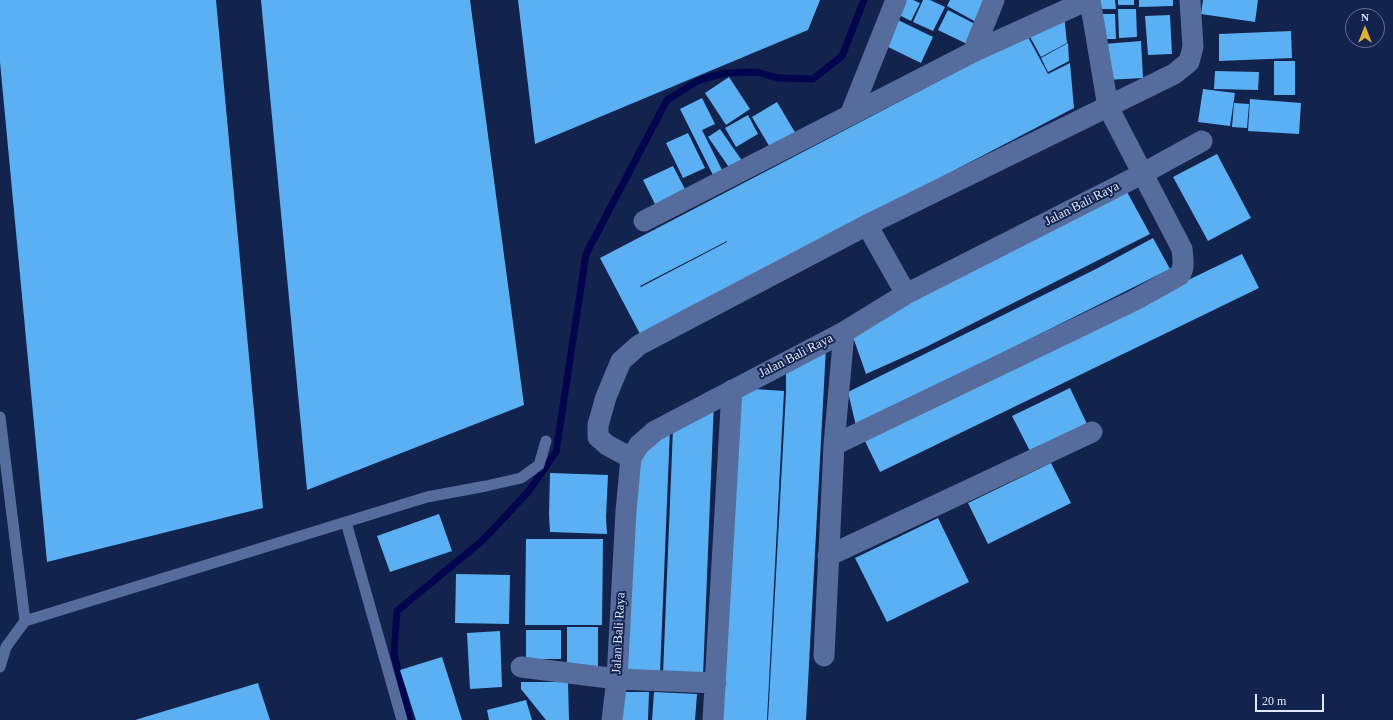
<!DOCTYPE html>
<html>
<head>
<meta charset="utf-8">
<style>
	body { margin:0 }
	#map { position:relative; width:1393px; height:720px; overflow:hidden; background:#12244d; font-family:Georgia,serif }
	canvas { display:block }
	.north { position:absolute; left:1345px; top:8px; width:40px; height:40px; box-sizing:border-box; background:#12244d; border:1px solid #637294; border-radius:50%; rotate:0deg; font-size:11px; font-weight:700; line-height:16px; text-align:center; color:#dde8fe }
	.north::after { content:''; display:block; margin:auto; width:14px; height:18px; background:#e2af34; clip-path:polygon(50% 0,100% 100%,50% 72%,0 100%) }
	.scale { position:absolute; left:1255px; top:694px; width:69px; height:18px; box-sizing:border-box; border:2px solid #dde8fe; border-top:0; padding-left:5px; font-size:12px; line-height:14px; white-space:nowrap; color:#dde8fe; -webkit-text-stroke:3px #12244d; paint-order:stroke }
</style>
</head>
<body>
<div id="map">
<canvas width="1393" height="720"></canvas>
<div class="north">N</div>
<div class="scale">20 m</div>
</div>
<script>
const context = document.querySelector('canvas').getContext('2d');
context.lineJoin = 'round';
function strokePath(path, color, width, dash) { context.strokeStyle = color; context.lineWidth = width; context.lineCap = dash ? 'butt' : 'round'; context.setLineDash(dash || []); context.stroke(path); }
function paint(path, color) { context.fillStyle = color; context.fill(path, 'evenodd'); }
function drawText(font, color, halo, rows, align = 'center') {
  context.font = font + ' Georgia,serif'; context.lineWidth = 4; context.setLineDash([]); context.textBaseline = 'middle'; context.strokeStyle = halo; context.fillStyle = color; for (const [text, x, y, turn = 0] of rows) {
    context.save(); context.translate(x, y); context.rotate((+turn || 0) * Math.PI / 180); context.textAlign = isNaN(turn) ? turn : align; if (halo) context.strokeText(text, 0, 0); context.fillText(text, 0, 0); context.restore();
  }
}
strokePath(new Path2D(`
	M410,720L394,654L397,611L483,540L528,492L556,452L586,254L667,100L699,80L725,73L757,72L778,78L813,79L842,56L864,0`), '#00054e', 7);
paint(new Path2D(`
	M0,0H216L263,508L47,562L0,62Z
	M261,0H470L524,405L307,490Z
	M518,0H820L808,30L535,144Z
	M898,0H913L920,3L911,21L893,12Z
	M923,0H930L945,7L933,31L913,22Z
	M950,0H988L976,22L947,6Z
	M1095,0H1115L1116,9H1095Z
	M1118,0H1134V5H1118Z
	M1139,0H1173V6L1139,7Z
	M1203,0H1258L1255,22L1201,14Z
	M1118,9H1136L1137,37L1119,38Z
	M948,10L977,25L967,44L938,30Z
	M1100,14H1115L1116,39H1101Z
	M1064,15L1067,43L1041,57L1029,35Z
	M1170,15L1172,54L1148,55L1145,16Z
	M896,19L933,37L921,63L884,45Z
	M1291,31L1292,58L1219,61V34Z
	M1027,35L1048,74L1070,63L1074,108L640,334L600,258ZM727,241V242L641,287L640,286Z
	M1141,41L1143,78L1106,80L1104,44Z
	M1068,43L1069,61L1048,72L1041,58Z
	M1274,61H1295V95H1274Z
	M1215,71L1259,72L1258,90L1214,89Z
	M729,77L750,109L726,125L705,93Z
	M1203,89L1235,93L1230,126L1198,122Z
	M702,98L715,124L702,130L722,170L713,175L680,109Z
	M1250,99L1301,103L1299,134L1248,131Z
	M777,102L796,134L771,149L752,117Z
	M1234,103L1249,104L1247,128L1232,127Z
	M748,115L758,134L736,147L725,128Z
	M720,129L745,165L733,173L708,137Z
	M688,133L705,168L683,178L666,143Z
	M1217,154L1251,218L1208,241L1173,177Z
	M673,166L687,193L657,208L643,180Z
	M1126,190L1150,234L926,347L866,374L853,337L903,302Z
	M1153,238L1170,269L856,426L848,392L1096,269Z
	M1242,254L1259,288L880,472L863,437Z
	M826,347L806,720H768L786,392V370Z
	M739,388L784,391L767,720H720Z
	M1070,388L1088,426L1031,453L1012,416Z
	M714,401L703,676L663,674L673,428Z
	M670,429L660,673L620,670L637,455Z
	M1051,463L1071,503L988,544L968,503Z
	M550,473L608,475L606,517L607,534L550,532L549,515Z
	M439,514L452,551L390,572L377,536Z
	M938,518L969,582L887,622L855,558Z
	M526,539H603L602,625H525Z
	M456,574L510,575L509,624L455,623Z
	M567,627H598V667L567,668Z
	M526,630H561V659H526Z
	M500,631L502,687L470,689L467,633Z
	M442,657L462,720H416L400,670Z
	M521,682H568L569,720H546L521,689Z
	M258,683L270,720H135Z
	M619,692H649L648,720H615Z
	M654,692L697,694L695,720H652Z
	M526,700L532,720H489L487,710Z`), '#5bb0f3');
strokePath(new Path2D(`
	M0,417L25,621L6,647L0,667
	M346,522L402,720
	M25,621L427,497L486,486L521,478L539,465L546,441`), '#566c9c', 11);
strokePath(new Path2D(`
	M973,52L1088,0
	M851,113L896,0
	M644,221L973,52L994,0
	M867,225L906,294
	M834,445L1135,300L1180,275C1185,267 1183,259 1182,249L1108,107L1090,0
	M631,458L607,445L598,437V425L606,397L621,361L639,345L867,225L1174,74L1189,62L1193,47L1190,0
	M828,556L1092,432
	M824,656L834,445L844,332
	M521,667L617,679L716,683
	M612,720L617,679L626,511L631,458L639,445L655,431L844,332L906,294L1142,174L1202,141
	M713,720L732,390`), '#566c9c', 21);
drawText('13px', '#dde8fe', '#12244d', [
	["Jalan Bali Raya",1082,204,-27],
	["Jalan Bali Raya",796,356,-27],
	["Jalan Bali Raya",619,633,-87]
]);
</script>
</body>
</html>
